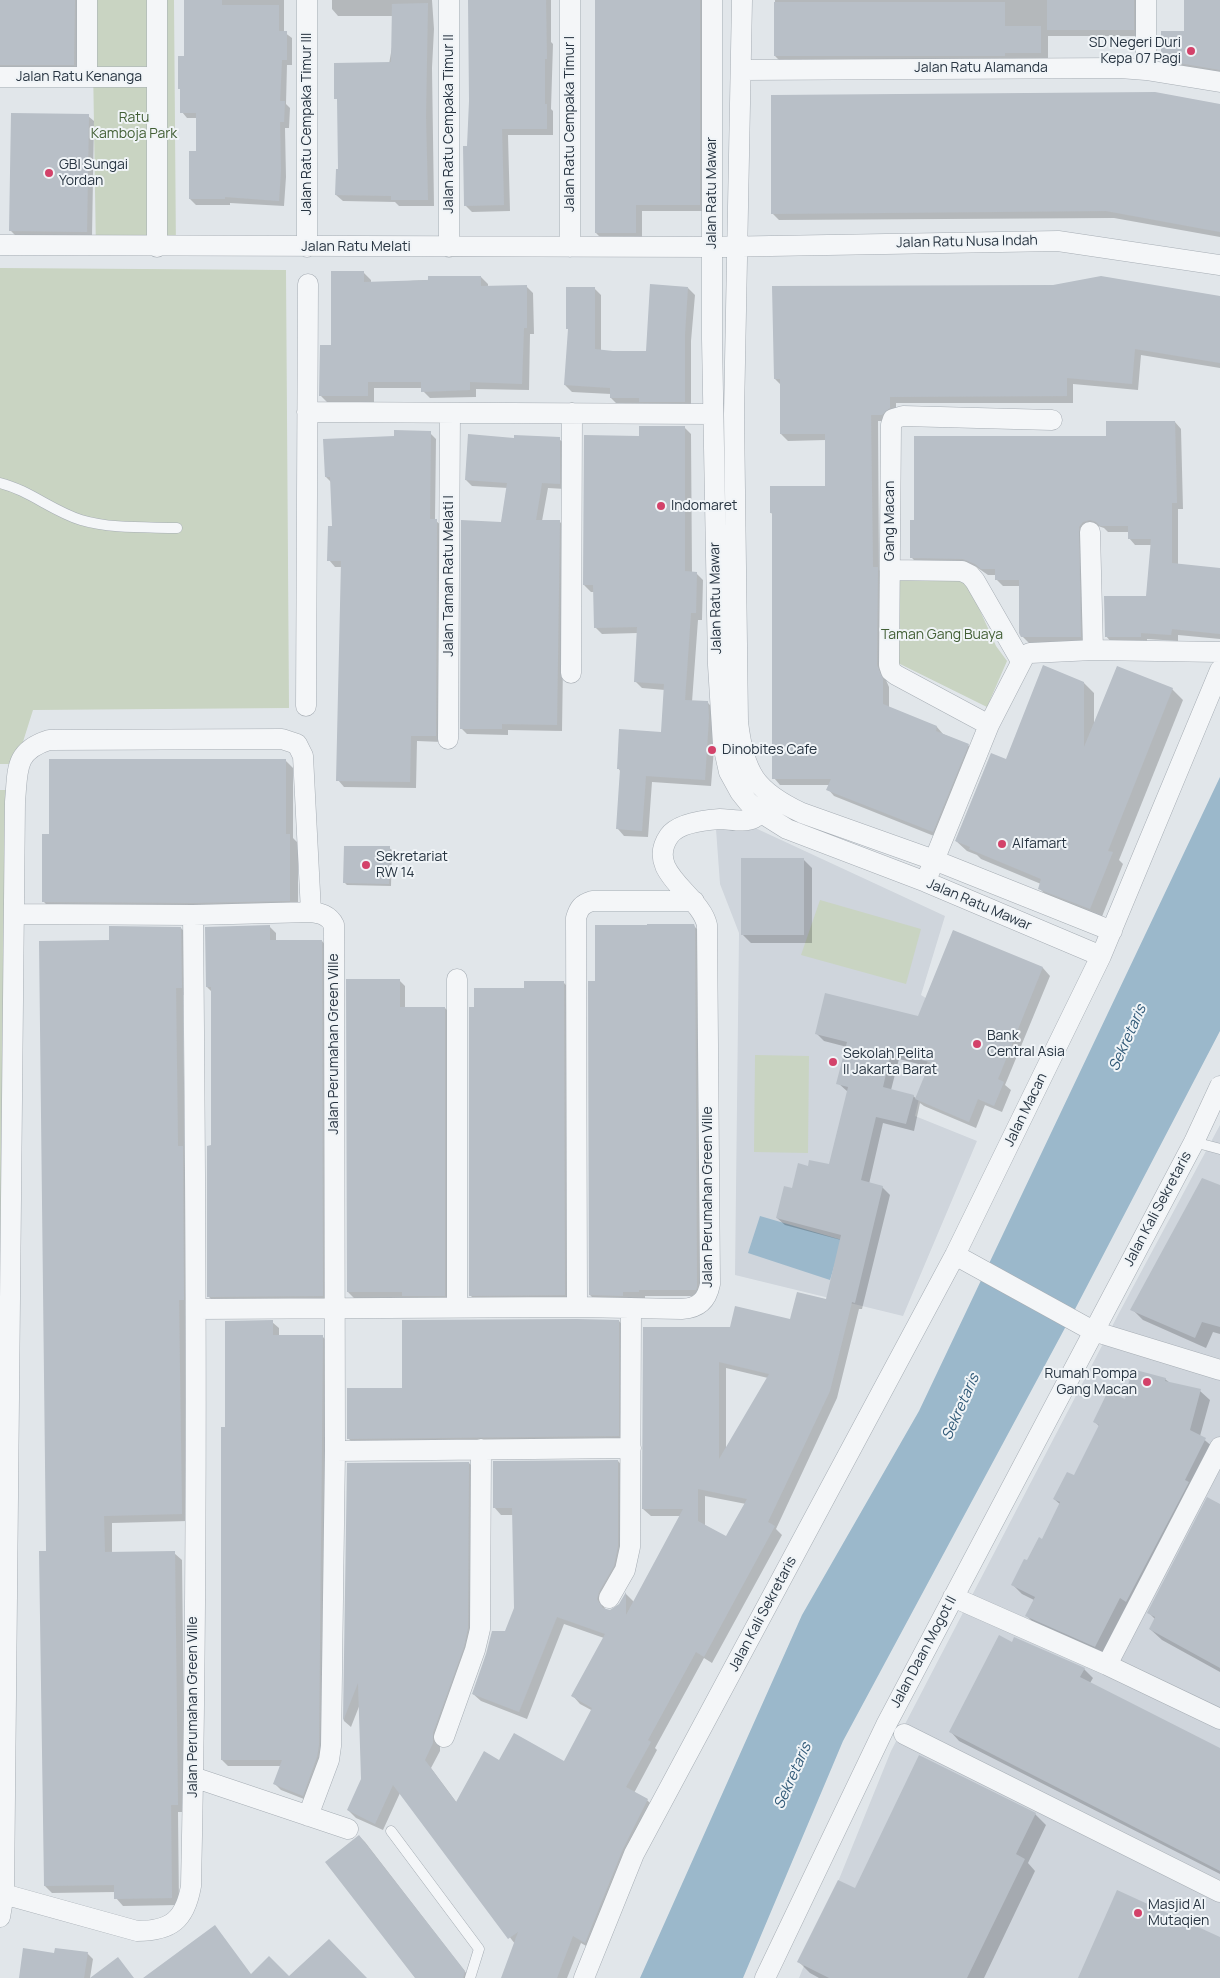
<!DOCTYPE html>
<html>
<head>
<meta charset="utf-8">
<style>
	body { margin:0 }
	canvas { display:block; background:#e1e6ea }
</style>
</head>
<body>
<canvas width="1220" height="1978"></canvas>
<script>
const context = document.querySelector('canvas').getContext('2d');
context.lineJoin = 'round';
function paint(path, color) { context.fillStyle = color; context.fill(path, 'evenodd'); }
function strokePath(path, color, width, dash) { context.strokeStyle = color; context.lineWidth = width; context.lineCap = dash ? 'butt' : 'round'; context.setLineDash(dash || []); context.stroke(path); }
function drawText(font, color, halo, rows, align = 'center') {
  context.font = font + ' Manrope,sans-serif'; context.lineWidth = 4; context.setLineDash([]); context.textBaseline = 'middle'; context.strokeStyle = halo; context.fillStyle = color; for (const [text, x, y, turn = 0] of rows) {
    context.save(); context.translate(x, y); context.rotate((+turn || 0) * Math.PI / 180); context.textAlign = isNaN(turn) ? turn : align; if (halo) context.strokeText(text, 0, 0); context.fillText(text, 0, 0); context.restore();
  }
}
paint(new Path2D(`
	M738,820L945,916L921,995L940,1007L915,1116L977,1141L903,1316L735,1275L739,933L720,884L716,829Z
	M1220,1125V1978H799L891,1751L1119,1313Z`), '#cfd5dc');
paint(new Path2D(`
	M92,0H174L176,255L96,253Z
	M0,268L286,270L289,708L33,710L16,764H0Z
	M896,577L962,578L968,584L996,646L1007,661L987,707L898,663Z
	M0,790H15L0,1821Z
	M820,900L921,929L906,984L801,955Z
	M755,1055L809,1056L808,1153L754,1152Z`), '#c9d4c2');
paint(new Path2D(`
	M1220,777V1031L1073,1313L843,1741L743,1978H640L802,1615L919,1411Z
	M760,1216L842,1240L830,1280L748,1253Z`), '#9bb8cb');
paint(new Path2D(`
	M0,0H82L81,72L0,75Z
	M184,0H284V32L292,38V65H287L286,104L290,108L289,128H285L286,177L284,206L230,203V205H196L190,199L197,153V118H187L182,112V91L179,88L186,57Z
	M332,0H432L434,29L432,68L434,206H399L395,202L343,201L336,195L339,170V101L336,98L389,64L392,47L393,16H338L332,9Z
	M469,0H551V42L553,44L551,109L553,111V135H508L510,211L472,212L466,206L471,58Z
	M596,0H708L706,211H642V239H602L596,233Z
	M775,0H1144L1141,36H1048V59L782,63L775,56Z
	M1185,0H1220V74L1168,66L1162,60L1185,32Z
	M1220,106V237L1114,218L779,220L772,213Z
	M88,116L94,121L92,237L16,236L11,231Z
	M364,273L371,280V283L481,277L488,284V287L526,286L533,293L534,334H530L529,390L476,389V397L430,398L423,391V388H374V403H328L321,396L332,346Z
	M594,288L601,295V351L647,352L688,288L695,295L691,341V408L618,405L611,398V394L572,392L565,385L569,330L567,328Z
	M1220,297V368L1141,355L1138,390L1073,384V403H896V414L889,421H878L879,570L884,575L883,673L889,687V708L937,727L943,734L968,745L974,752L939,838L834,796L828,789L829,785H780L774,778V515L771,513L826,487V440L788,441L781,434V385L775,379Z
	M1175,422L1181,429L1183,509H1178V565L1220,569V639L1178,635V641L1147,639V643H1112L1106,636L1148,598L1152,545H1135L1129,538V532H1108L1104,528L1098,526L1087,643H1029L1022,636L1020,586H1003L996,579V575H988L975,566L918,564L912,558L915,521L1107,437Z
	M684,427L691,434L692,573H696L703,580L702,620H698L692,702L708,703L715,710L716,724L711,786L652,782L648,837L624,836L618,829L621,772L618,768L662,734L665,690L642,688L635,681L638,633L602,634L595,627V592H591L584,585L640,437Z
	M430,433L436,439L435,520L443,527L442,742L417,741L416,788L344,787L338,780L342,567H335L329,560L333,527L331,482L326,477L395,437Z
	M515,439H559L566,445L565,489L548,488L542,521H559L565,527L562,731L508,730V735L467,734L461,728L508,488L472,486L466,480Z
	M1084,683L1094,693V725L1172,689L1183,700L1119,860L1123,864L1101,919L1050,899L1039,888L1041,884L981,859L977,855L967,851L956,841L1007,760Z
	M285,760L293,768V838L298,843V908L51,909L44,902L50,835Z
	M389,848L392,850L391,886L347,885L344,882Z
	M803,859L812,868V943H751L742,934Z
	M693,925L700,932L702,1296H645V1298H629V1302H597L590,1295L596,983Z
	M269,926L276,933V941H322L328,948L329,1303H215L209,1297L212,1147V992L207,987Z
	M181,928L188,936L189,995H183L189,1521L112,1523V1553H174L182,1560L185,1812H178L179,1905L123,1906L116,1898L115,1892L52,1893L45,1886L47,1552L111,941Z
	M954,931L1043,968L1050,976L1005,1085L1011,1090L1002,1112L985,1105L976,1128L924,1106L920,1103L914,1131L883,1123L869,1184L882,1187L890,1195L862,1309H859L837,1398L776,1529L782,1535L712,1663L704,1658L655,1748L657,1750L634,1793L647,1800L654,1807L593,1950L581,1943L567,1978H502L515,1944L400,1793L383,1830L356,1818L348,1810L362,1779L360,1704L351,1727L344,1721L348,1464L469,1463L476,1470L475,1636L440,1741V1751L431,1768L457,1803L499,1761L564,1762L593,1711L580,1704L573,1696L604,1638L564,1624L527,1719L481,1701L473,1694L506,1632L515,1608L513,1515H501L494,1507L618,1461L625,1469V1554L604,1607L606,1610L610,1611L620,1605L626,1594L634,1602L681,1516H651L643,1509L731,1328L791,1320L827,1300L841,1240L785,1225L777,1218L793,1189L808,1167L830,1166L848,1092L838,1083L847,1047L824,1041L816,1033L919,1018ZM899,1059L930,1067L917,1099L913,1096L891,1090ZM726,1368L768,1378L726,1450ZM705,1496L746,1504L727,1538L705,1526Z
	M399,980L405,986V1008H445L451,1014V1302H410L406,1298H354L348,1292Z
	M564,983L569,988L570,1300L476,1301L470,1295L475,1008L525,990Z
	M1220,1186V1334L1213,1332L1206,1348L1143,1320L1132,1309Z
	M619,1321L625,1328V1443L355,1445L348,1438L403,1390Z
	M272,1322L279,1328V1336H322L329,1343L325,1752L309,1801L281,1790L275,1784L282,1766H228L222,1760L226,1428Z
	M1165,1379L1170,1383L1200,1391L1210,1400L1200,1436L1214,1448L1105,1655L1036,1625L1027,1616L1034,1600L1022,1594L1013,1585L1043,1541L1061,1505L1054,1499L1074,1477L1100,1427L1094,1421L1126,1401Z
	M1220,1505V1672L1162,1640L1150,1629L1155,1619L1149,1613Z
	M1013,1643L1084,1669L1093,1678L1090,1683L1220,1750V1874L959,1741L951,1732Z
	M1035,1814L1046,1825L1028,1863L1035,1871L984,1978H819L810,1973L799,1962L855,1890Z
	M359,1836L365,1842L470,1978H416Z
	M87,1953L93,1959L90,1978H20L55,1954Z`), '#0003');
paint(new Path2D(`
	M0,0H75L74,65H0Z
	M184,0H222V5H279V31H287V60H282L280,101H285L284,122H280L281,171L279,201L225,197V199H189V151H196V113H180V89H178V56H184Z
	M468,0H546L547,59H545V104H547V129H502L504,205L464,206L463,146H467L469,101Z
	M595,0H700V205H636V233H595Z
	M1047,0H1134V30H1047Z
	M1184,0H1220V70L1161,60V31H1184Z
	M774,2H1005V26H1041V53H1005V56H774Z
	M428,3L426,116L428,200H391V196L335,195L336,169H338L337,99H334V63L391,62L392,4Z
	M1155,92L1220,104V232L1106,211L771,214V95Z
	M11,113L89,114L87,232L9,231Z
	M331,271H364V282L428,280V276H481V286L527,285V328H524L522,384L470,382V390L421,392V382H368V396H319L320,345H331Z
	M1101,276L1220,296V363L1135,349L1132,384L1067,378V396L890,397V408L882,415H871L873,567H878L877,665L883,679V704L937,726L936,731L969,744L933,832L826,790L831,779H772V513H770V486H825V434H780V379H774L772,286L1053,285Z
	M650,284L688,287L685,334V402H639V398H610V388L564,385L568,329H566V287H595V349L613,351H646Z
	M1106,421H1175L1177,503H1172V563L1220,568V634L1172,629L1171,635L1141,633V637H1105L1104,596H1146L1151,539H1128V526H1100L1096,522L1090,520L1083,522L1079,527L1081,637H1021L1019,633V580H995V569H981L975,564L963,559L910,558V520H914V436H1106Z
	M639,426H685V571L697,572L696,613H691L685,700L708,701L709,717L705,780L646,776L642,831L616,829L620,769H617L619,729L661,732L664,684L634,682L637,627L594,628L593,585H583L584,435L639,436Z
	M394,430L431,431L430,519H437L436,736H411L410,782L336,781L341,561H327L328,526H332L330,477H325L323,439L394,436Z
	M468,434L514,438V435L560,437V484L542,483L536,520H560L557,725L502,724V729H460L461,520L501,522L507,483L465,480Z
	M1043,665L1084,682V747L1117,666L1173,688L1108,851L1113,852L1090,909L1038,889L1041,879L969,849L970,847L955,841L991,753L1006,759Z
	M49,759H286V834H290V901L193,903L42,902V834H49Z
	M344,846H390L389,884L343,883Z
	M741,858H804V935H741Z
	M647,924H694L695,927L697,1287L696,1290H639V1292H623V1296L589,1295L588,981H595V925H647Z
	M270,925V940H322L323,1296L207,1297V1146L211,1145V987H206L205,927Z
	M109,926L181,927L182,988H176L178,1146H183L184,1300H179L182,1514L104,1516L105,1552L175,1551L178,1805H171L172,1898L114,1899V1885L44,1886L39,1551H46L39,941L109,940Z
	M953,930L1043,967L998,1079L1004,1082L994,1106L978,1099L969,1122L915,1099L930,1062L891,1053L883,1087L914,1095L906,1124L876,1117L861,1180L883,1186L855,1303L852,1302L830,1391L768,1522L775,1526L704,1657L696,1652L648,1740L651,1742L626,1787L648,1799L623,1849L585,1943L573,1936L557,1978H501L518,1932L508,1939L393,1785L375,1824L347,1810L361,1779L358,1683L343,1721L347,1463L469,1462L468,1628L464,1647L433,1733V1743L425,1760L456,1802L484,1751L499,1760L514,1733L564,1761L592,1708L571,1696L605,1634L557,1617L519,1712L472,1694L486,1654L492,1631H505L514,1608L512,1508H493V1461L618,1460V1546L614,1566L599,1592L597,1599L603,1608L610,1610L619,1604L626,1592V1615L683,1509H642L643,1327H730L735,1306L790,1319L797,1292L826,1299L841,1235L776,1218L784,1186L792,1188L798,1163L808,1166L809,1160L829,1164L848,1087L836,1084L847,1042L815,1034L825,993L918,1016ZM719,1362L769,1374L719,1459ZM698,1489L747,1499L726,1536L698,1521Z
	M346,979H400V1007H445V1296H402V1292H347Z
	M524,981H564L565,1295L469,1296V1007H474V988H524Z
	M1202,1178L1220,1185V1327L1202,1322L1195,1338L1130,1310Z
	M577,1319L619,1320V1436L347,1439V1388H402V1320Z
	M273,1320V1335H323L319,1745L317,1757L303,1796L273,1784L282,1760H221V1427H225V1321Z
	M1132,1369L1166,1378L1165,1381L1201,1389L1190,1430L1206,1438L1185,1480L1189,1482L1126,1602L1120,1598L1095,1647L1025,1616L1035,1597L1011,1585L1024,1559L1027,1560L1039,1537L1042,1539L1060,1502L1053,1499L1067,1472L1074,1475L1099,1425L1093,1422L1108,1391L1125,1399Z
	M1207,1497L1220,1504V1668L1149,1629L1155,1617L1147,1613Z
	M999,1635L1012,1642L1014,1637L1085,1668L1080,1677L1220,1748V1871L949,1732Z
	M919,1755L1036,1813L1016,1854L1025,1859L967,1978H829L797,1962L838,1880L855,1888Z
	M359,1835L465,1971L463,1978H415L325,1862Z
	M1117,1890L1220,1937V1978H1078Z
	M215,1925L251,1974L269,1956L289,1976L329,1939L367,1978H143Z
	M23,1948L54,1953L55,1948L88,1952L84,1978H19Z
	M118,1957L134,1978H90Z`), '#b8bfc7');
const lane = new Path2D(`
	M0,483C29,490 52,511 81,520C111,529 146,527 177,528
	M1194,1142L1220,1149
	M391,1831L479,1949L470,1978`);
const street = new Path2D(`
	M449,0V247
	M712,0V339L718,665L723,745L729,772L740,792L748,802L760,812L787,829L926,882L1101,956
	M742,0L734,414L738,722C744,773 755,791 802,813L934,860L1112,931
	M742,70L1120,68L1146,70L1220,82
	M1146,70V0
	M0,77H157
	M87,77V0
	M0,245L713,247L1058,241L1220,265
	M157,247V0
	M307,247V0
	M570,247V0
	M307,412L713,414
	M1090,532L1093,650
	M890,570L962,571L970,575L975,581L1021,661
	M571,673L572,413
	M306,706L308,284
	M989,725L896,675L891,671L889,665L891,425L893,419L903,416L1052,420
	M448,739L450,413
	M929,873L989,725L1025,655L1030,653L1093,650L1220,652
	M14,914L193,915L311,912C320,913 329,915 334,925L335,1451L331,1746L329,1760L308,1816
	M457,979V1307
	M955,1255L1093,1331L1220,1370
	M577,1307L576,918C579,908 582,904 592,901H694
	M196,1309L577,1307L682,1309C699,1308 707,1300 710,1284L707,925C700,894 644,872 669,836C678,823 705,820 720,819C730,819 744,823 754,818C759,815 763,807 766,803
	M335,1451L631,1448
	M953,1597L1107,1665L1220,1719
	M609,1598L625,1570L630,1547L631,1308
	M1107,1665L1220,1447
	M904,1734L1220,1892
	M444,1737L475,1650L480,1629L481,1449
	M193,1777L348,1829
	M0,1893L137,1931C171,1931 185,1920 191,1886C198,1563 196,1239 193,915
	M0,1917L4,1894L15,802C18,770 14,751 49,740L282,739L297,744L303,756L311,912
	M584,1978L634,1854L955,1255L1101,956L1220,670
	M765,1978L886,1725L1194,1142L1220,1086`);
strokePath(lane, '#a6adb4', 11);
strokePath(street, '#a6adb4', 21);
strokePath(lane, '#f4f6f8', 10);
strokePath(street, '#f4f6f8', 20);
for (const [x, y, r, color] of [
	[1191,51,5,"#d3426a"],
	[49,173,5,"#d3426a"],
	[661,506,5,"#d3426a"],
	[712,750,5,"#d3426a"],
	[1002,844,5,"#d3426a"],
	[366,865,5,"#d3426a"],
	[977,1044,5,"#d3426a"],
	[833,1062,5,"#d3426a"],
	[1147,1382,5,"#d3426a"],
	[1138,1913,5,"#d3426a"]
]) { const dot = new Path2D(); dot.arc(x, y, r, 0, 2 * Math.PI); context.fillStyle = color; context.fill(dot); strokePath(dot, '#f0f4f7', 2); }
drawText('14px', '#283542', '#f0f4f7', [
	["SD Negeri Duri",1181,43,"right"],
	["Kepa 07 Pagi",1181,59,"right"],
	["GBI Sungai",59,165],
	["Yordan",59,181],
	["Indomaret",671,506],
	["Dinobites Cafe",722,750],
	["Alfamart",1012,844],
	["Sekretariat",376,857],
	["RW 14",376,873],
	["Bank",987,1036],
	["Central Asia",987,1052],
	["Sekolah Pelita",843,1054],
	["II Jakarta Barat",843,1070],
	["Rumah Pompa",1137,1374,"right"],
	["Gang Macan",1137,1390,"right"],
	["Masjid Al",1148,1905],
	["Mutaqien",1148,1921]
], 'left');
drawText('14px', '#283542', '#f0f4f7', [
	["Jalan Ratu Alamanda",981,68],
	["Jalan Ratu Kenanga",79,77],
	["Jalan Ratu Cempaka Timur III",307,124,-90],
	["Jalan Ratu Cempaka Timur II",449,124,-90],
	["Jalan Ratu Cempaka Timur I",570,124,-90],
	["Jalan Ratu Mawar",712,193,-90],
	["Jalan Ratu Nusa Indah",967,242,-1],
	["Jalan Ratu Melati",356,247],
	["Gang Macan",890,521,-90],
	["Jalan Taman Ratu Melati I",449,576,-90],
	["Jalan Ratu Mawar",716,598,-91],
	["Jalan Ratu Mawar",979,905,23],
	["Jalan Perumahan Green Ville",334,1044,-90],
	["Jalan Macan",1026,1110,-64],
	["Jalan Perumahan Green Ville",708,1197,-90],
	["Jalan Kali Sekretaris",1158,1209,-62],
	["Jalan Kali Sekretaris",763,1614,-62],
	["Jalan Daan Mogot II",924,1652,-62],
	["Jalan Perumahan Green Ville",193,1707,-90]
]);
drawText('14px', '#425f35', '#f0f4f7', [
	["Ratu",134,118],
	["Kamboja Park",134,134],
	["Taman Gang Buaya",942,635]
]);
drawText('italic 15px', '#315a78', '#f0f4f7', [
	["Sekretaris",1128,1038,-66],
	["Sekretaris",961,1407,-66],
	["Sekretaris",793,1776,-66]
]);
</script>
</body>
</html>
